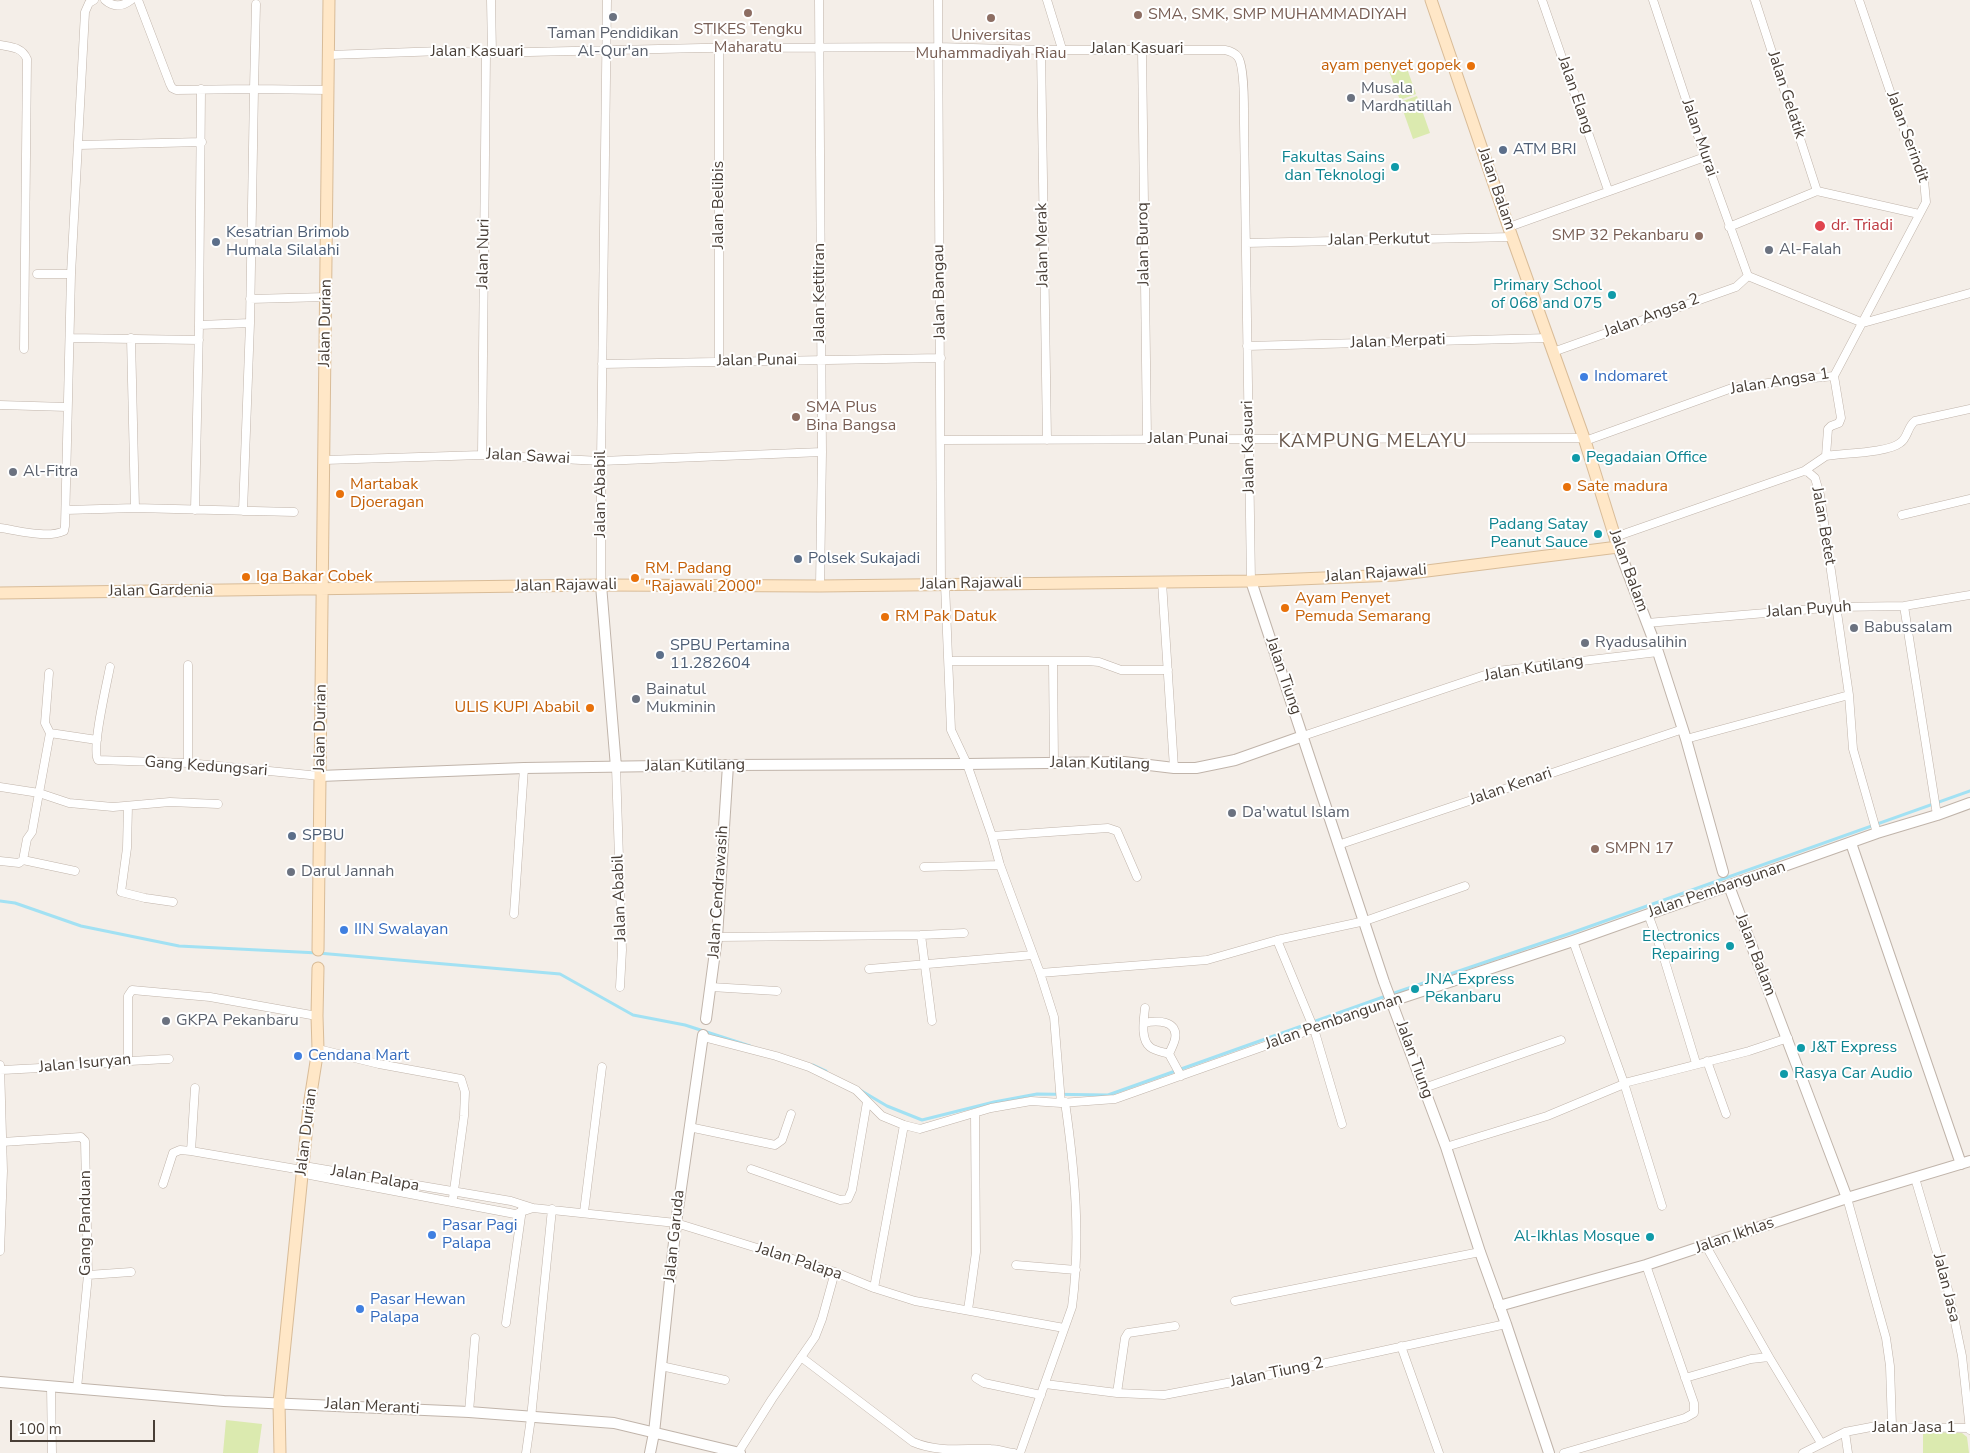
<!DOCTYPE html>
<html>
<head>
<meta charset="utf-8">
<style>
	body { margin:0 }
	#map { position:relative; width:1970px; height:1453px; overflow:hidden; background:#f4eee8; font-family:"Nunito Sans",sans-serif }
	canvas { display:block }
	.scale { position:absolute; left:10px; top:1420px; width:145px; height:22px; box-sizing:border-box; border:2px solid #483e36; border-top:0; padding-left:6px; font-size:15px; line-height:18px; white-space:nowrap; color:#483e36; -webkit-text-stroke:4px #fff; paint-order:stroke }
</style>
</head>
<body>
<div id="map">
<canvas width="1970" height="1453"></canvas>
<div class="scale">100 m</div>
</div>
<script>
const context = document.querySelector('canvas').getContext('2d');
context.lineJoin = 'round';
function paint(path, color) { context.fillStyle = color; context.fill(path, 'evenodd'); }
function strokePath(path, color, width, dash) { context.strokeStyle = color; context.lineWidth = width; context.lineCap = dash ? 'butt' : 'round'; context.setLineDash(dash || []); context.stroke(path); }
function drawText(font, color, halo, rows, align = 'center') {
  context.font = font + ' "Nunito Sans",sans-serif'; context.lineWidth = 4; context.setLineDash([]); context.textBaseline = 'middle'; context.strokeStyle = halo; context.fillStyle = color; for (const [text, x, y, turn = 0] of rows) {
    context.save(); context.translate(x, y); context.rotate((+turn || 0) * Math.PI / 180); context.textAlign = isNaN(turn) ? turn : align; if (halo) context.strokeText(text, 0, 0); context.fillText(text, 0, 0); context.restore();
  }
}
paint(new Path2D(`
	M1404,60L1416,94L1400,100L1387,66Z
	M1417,96L1430,133L1413,139L1400,102Z
	M226,1420L262,1424L258,1453H223Z
	M1923,1432L1962,1433L1967,1437L1969,1453H1923Z`), '#dbeaaf');
strokePath(new Path2D(`
	M0,901L15,903L81,926L179,946L318,953L560,974L633,1015L685,1025L750,1046
	M813,1065L826,1071
	M860,1090L887,1106L922,1120L994,1102L1037,1094L1108,1095L1400,991L1574,932L1970,791`), '#a2e1f3', 3);
const minor = new Path2D(`
	M105,0C113,7 122,7 131,0
	M138,0L170,84L172,88L176,90L254,89L256,4
	M491,0L492,53
	M819,0L822,452L820,586
	M938,0L941,584
	M1047,0L1062,49
	M1542,0L1608,190
	M1653,0L1705,157L1748,276
	M1755,0L1817,191
	M0,45C11,47 22,47 27,59L24,349
	M1142,49L1147,439
	M1041,50L1047,440
	M329,55L442,51L486,53L702,48L938,47L1041,50H1225C1230,51 1235,53 1238,57C1245,67 1244,109 1244,123L1251,581
	M79,145L202,142
	M1509,227L1705,157
	M1729,227L1817,191L1919,214
	M1246,243L1512,237
	M37,274H71
	M1748,276L1863,323L1970,293
	M250,299L326,297
	M199,325L250,323
	M70,338L199,340
	M131,338L135,508
	M1247,346L1549,338
	M1553,352L1736,287L1748,276
	M719,361V49
	M602,364L941,358
	M0,405L67,407
	M942,440L1583,438
	M1585,441L1732,388L1783,381L1834,376L1926,202L1924,180L1896,109L1859,0
	M482,455L486,53
	M1826,456C1844,453 1887,453 1900,443C1908,438 1907,427 1915,421L1970,409
	M325,460L482,455L601,461L822,452
	M1804,471L1826,456L1828,429L1831,426L1839,423L1841,418L1834,376
	M66,510L135,508L294,512
	M195,510L199,325L201,89
	M243,511L250,323L254,89L328,90
	M1902,515L1970,499
	M0,528C17,530 47,539 64,531L65,526L71,274L85,12L89,3L94,0
	M1615,537L1804,471L1808,472L1815,478L1820,495L1849,695L1853,749L1877,833
	M1162,582L1174,768
	M945,584L951,730L967,764L992,836L1000,865L1040,973L1054,1017L1061,1103
	M601,585V461L607,0
	M1904,606L1937,815
	M1647,623L1837,607L1904,606L1970,595
	M949,661H1088L1099,662L1121,670H1168
	M1053,661L1054,763
	M188,665V763
	M110,667C107,683 91,750 98,760L188,763L320,776
	M49,673L45,723L50,733
	M1303,736L1497,671L1658,652
	M1686,739L1849,695
	M616,767L622,950L620,987
	M0,787L39,793L50,733L97,740
	M128,806L127,848L121,892L145,898L173,902
	M992,836L1108,828L1117,831L1137,877
	M1338,845L1683,729
	M23,860L75,871
	M0,861L19,863L23,860L27,839L32,832L39,793L69,803L113,807L170,802L218,804
	M924,867L1000,865
	M514,914L524,768
	M1648,914L1663,955L1696,1063
	M921,935L932,1021
	M717,937L921,935L964,933
	M1277,940L1314,1029L1342,1124
	M1573,941L1624,1083L1662,1206
	M869,969L1033,955
	M1040,973L1207,960L1277,940L1365,921L1465,886
	M711,987L777,991
	M1145,1008C1144,1019 1140,1039 1150,1047C1155,1051 1163,1052 1169,1054L1181,1076
	M1144,1023C1156,1020 1179,1020 1175,1039C1174,1044 1171,1049 1169,1054
	M703,1037L776,1056L809,1067L856,1090L882,1116L904,1125L920,1129L991,1108L1031,1101L1061,1103L1115,1099L1392,1001
	M318,1049L379,1064L461,1079L465,1092L464,1116L453,1198
	M128,1060V996L132,990L210,997L317,1016
	M1707,1061L1726,1114
	M0,1065L3,1171L0,1251
	M0,1070C57,1068 113,1061 169,1059
	M1624,1083L1749,1051L1788,1038
	M1424,1088L1561,1040
	M689,1127L775,1145L782,1140L791,1114
	M2,1142L81,1137L85,1141L88,1275L77,1388
	M1446,1147L1547,1116L1624,1084
	M191,1151L195,1088
	M751,1169L840,1200L848,1199L852,1190L867,1102
	M302,1170L310,1167L511,1201L533,1208L676,1223L835,1272L874,1288L915,1301L1064,1328
	M1915,1178L1949,1293L1962,1356L1970,1430
	M163,1184L173,1153L180,1150L191,1151L302,1170L310,1175L515,1214L533,1208
	M1847,1198L1886,1338L1890,1366L1892,1426
	M584,1212L602,1067
	M1706,1246L1769,1357L1821,1443
	M1016,1265L1076,1270
	M88,1275L131,1272
	M874,1288L904,1125
	M1235,1301L1480,1252
	M968,1310L976,1252L975,1113
	M506,1323L522,1209
	M1401,1346L1439,1453
	M801,1357L913,1442C939,1453 963,1448 991,1449C998,1449 1006,1452 1014,1453
	M661,1366L725,1380
	M976,1378L984,1383L1041,1395
	M1685,1378L1751,1359L1769,1357
	M1045,1384L1117,1393L1164,1395L1285,1372L1506,1324
	M51,1386L52,1453
	M1117,1393L1125,1338L1128,1333L1175,1326
	M469,1412L475,1338
	M1845,1432L1848,1453
	M526,1453L531,1418L552,1209
	M738,1453L772,1399L815,1337L822,1319L835,1272
	M1020,1453L1072,1307C1081,1239 1075,1171 1065,1102
	M1564,1453L1685,1418L1694,1413V1403L1646,1265
	M1803,1453L1845,1432L1871,1427L1970,1428`);
const tertiary = new Path2D(`
	M1618,547L1658,652L1686,739L1723,872
	M1251,581L1384,982L1446,1147L1480,1252L1506,1324L1549,1453
	M601,585L616,767
	M320,776L524,768L728,765L967,764L1124,762L1174,768H1196L1235,760L1303,736
	M1851,843L1961,1164
	M1729,886L1847,1198
	M1392,1001L1573,941L1877,833L1937,815L1970,803
	M706,1019L717,937L728,765
	M1499,1306L1646,1265L1847,1198L1970,1161
	M0,1382L224,1401L469,1412L614,1423L740,1453
	M650,1453L654,1433L676,1223L703,1035`);
const secondary = new Path2D(`
	M0,593L601,585L820,586L1251,581L1395,575L1618,547L1585,441L1512,237L1431,0
	M318,950L329,0
	M280,1453L279,1403L309,1106L318,1049L317,1016L318,968`);
strokePath(minor, '#c0b4aa', 9);
strokePath(tertiary, '#c0b4aa', 12);
strokePath(secondary, '#d9bc98', 13);
strokePath(minor, '#fff', 8);
strokePath(tertiary, '#fff', 10);
strokePath(secondary, '#ffe7c7', 11);
for (const [x, y, r, color] of [
	[748,13,5,"#8d6e63"],
	[1138,15,5,"#8d6e63"],
	[613,17,5,"#6b7280"],
	[991,18,5,"#8d6e63"],
	[1471,66,5,"#e8710a"],
	[1351,98,5,"#6b7280"],
	[1503,150,5,"#5c6f8a"],
	[1395,167,5,"#0f9aa8"],
	[1820,226,6,"#e0444e"],
	[1699,236,5,"#8d6e63"],
	[216,242,5,"#5c6f8a"],
	[1769,250,5,"#6b7280"],
	[1612,295,5,"#0f9aa8"],
	[1584,377,5,"#3f7fe0"],
	[796,417,5,"#8d6e63"],
	[1576,458,5,"#0f9aa8"],
	[13,472,5,"#6b7280"],
	[1567,487,5,"#e8710a"],
	[340,494,5,"#e8710a"],
	[1598,534,5,"#0f9aa8"],
	[798,559,5,"#5c6f8a"],
	[246,577,5,"#e8710a"],
	[635,578,5,"#e8710a"],
	[1285,608,5,"#e8710a"],
	[885,617,5,"#e8710a"],
	[1854,628,5,"#6b7280"],
	[1585,643,5,"#6b7280"],
	[660,655,5,"#5c6f8a"],
	[636,699,5,"#6b7280"],
	[590,708,5,"#e8710a"],
	[1232,813,5,"#6b7280"],
	[292,836,5,"#5c6f8a"],
	[1595,849,5,"#8d6e63"],
	[291,872,5,"#6b7280"],
	[344,930,5,"#3f7fe0"],
	[1730,946,5,"#0f9aa8"],
	[1415,989,5,"#0f9aa8"],
	[166,1021,5,"#6b7280"],
	[1801,1048,5,"#0f9aa8"],
	[298,1056,5,"#3f7fe0"],
	[1784,1074,5,"#0f9aa8"],
	[432,1235,5,"#3f7fe0"],
	[1650,1237,5,"#0f9aa8"],
	[360,1309,5,"#3f7fe0"]
]) { const dot = new Path2D(); dot.arc(x, y, r, 0, 2 * Math.PI); context.fillStyle = color; context.fill(dot); strokePath(dot, '#fff', 2); }
drawText('16px', '#785e54', '#fff', [
	["SMA, SMK, SMP MUHAMMADIYAH",1148,15],
	["STIKES Tengku",748,30,"center"],
	["Maharatu",748,48,"center"],
	["Universitas",991,36,"center"],
	["Muhammadiyah Riau",991,54,"center"],
	["SMP 32 Pekanbaru",1689,236,"right"],
	["SMA Plus",806,408],
	["Bina Bangsa",806,426],
	["SMPN 17",1605,849]
], 'left');
drawText('16px', '#5b616d', '#fff', [
	["Taman Pendidikan",613,34,"center"],
	["Al-Qur'an",613,52,"center"],
	["Musala",1361,89],
	["Mardhatillah",1361,107],
	["Al-Falah",1779,250],
	["Al-Fitra",23,472],
	["Babussalam",1864,628],
	["Ryadusalihin",1595,643],
	["Bainatul",646,690],
	["Mukminin",646,708],
	["Da'watul Islam",1242,813],
	["Darul Jannah",301,872],
	["GKPA Pekanbaru",176,1021]
], 'left');
drawText('16px', '#483e36', '#fff', [
	["Jalan Kasuari",1137,49],
	["Jalan Kasuari",477,52],
	["Jalan Elang",1575,95,71],
	["Jalan Gelatik",1786,95,72],
	["Jalan Serindit",1907,137,70],
	["Jalan Murai",1699,138,71],
	["Jalan Balam",1496,189,71],
	["Jalan Belibis",719,205,-90],
	["Jalan Perkutut",1379,240,-1],
	["Jalan Buroq",1144,244,-91],
	["Jalan Merak",1043,245,-91],
	["Jalan Nuri",484,254,-89],
	["Jalan Bangau",940,292,-91],
	["Jalan Ketitiran",820,293,-90],
	["Jalan Angsa 2",1652,316,-20],
	["Jalan Durian",326,323,-89],
	["Jalan Merpati",1398,342,-2],
	["Jalan Punai",757,361,-1],
	["Jalan Angsa 1",1780,382,-9],
	["Jalan Punai",1188,439],
	["Jalan Kasuari",1249,447,-91],
	["Jalan Sawai",528,457,3],
	["Jalan Ababil",601,494,-90],
	["Jalan Betet",1823,526,80],
	["Jalan Balam",1628,571,70],
	["Jalan Rajawali",1376,574,-4],
	["Jalan Rajawali",971,584,-1],
	["Jalan Rajawali",566,586,-1],
	["Jalan Gardenia",161,591,-1],
	["Jalan Puyuh",1809,610,-4],
	["Jalan Kutilang",1534,669,-9],
	["Jalan Tiung",1283,676,71],
	["Jalan Durian",321,728,-89],
	["Jalan Kutilang",1100,764,1],
	["Jalan Kutilang",695,766,-1],
	["Gang Kedungsari",206,767,4],
	["Jalan Kenari",1511,787,-19],
	["Jalan Pembangunan",1717,890,-19],
	["Jalan Cendrawasih",719,892,-86],
	["Jalan Ababil",620,898,-92],
	["Jalan Balam",1755,955,69],
	["Jalan Pembangunan",1334,1022,-19],
	["Jalan Tiung",1414,1060,70],
	["Jalan Isuryan",85,1064,-5],
	["Jalan Durian",307,1132,-83],
	["Jalan Palapa",375,1179,10],
	["Gang Panduan",86,1223,-90],
	["Jalan Garuda",675,1236,-84],
	["Jalan Ikhlas",1735,1236,-19],
	["Jalan Palapa",799,1262,18],
	["Jalan Jasa",1946,1288,76],
	["Jalan Tiung 2",1277,1373,-12],
	["Jalan Meranti",372,1407,3],
	["Jalan Jasa 1",1914,1428]
]);
drawText('16px', '#c56008', '#fff', [
	["ayam penyet gopek",1461,66,"right"],
	["Martabak",350,485],
	["Djoeragan",350,503],
	["Sate madura",1577,487],
	["RM. Padang",645,569],
	["\"Rajawali 2000\"",645,587],
	["Iga Bakar Cobek",256,577],
	["Ayam Penyet",1295,599],
	["Pemuda Semarang",1295,617],
	["RM Pak Datuk",895,617],
	["ULIS KUPI Ababil",580,708,"right"]
], 'left');
drawText('16px', '#4e5e75', '#fff', [
	["ATM BRI",1513,150],
	["Kesatrian Brimob",226,233],
	["Humala Silalahi",226,251],
	["Polsek Sukajadi",808,559],
	["SPBU Pertamina",670,646],
	["11.282604",670,664],
	["SPBU",302,836]
], 'left');
drawText('16px', '#0d838f', '#fff', [
	["Fakultas Sains",1385,158],
	["dan Teknologi",1385,176],
	["Primary School",1602,286],
	["of 068 and 075",1602,304],
	["Pegadaian Office",1586,458,"left"],
	["Padang Satay",1588,525],
	["Peanut Sauce",1588,543],
	["Electronics",1720,937],
	["Repairing",1720,955],
	["JNA Express",1425,980,"left"],
	["Pekanbaru",1425,998,"left"],
	["J&T Express",1811,1048,"left"],
	["Rasya Car Audio",1794,1074,"left"],
	["Al-Ikhlas Mosque",1640,1237]
], 'right');
drawText('16px', '#be3a42', '#fff', [
	["dr. Triadi",1831,226]
], 'left');
drawText('16px', '#366cbe', '#fff', [
	["Indomaret",1594,377],
	["IIN Swalayan",354,930],
	["Cendana Mart",308,1056],
	["Pasar Pagi",442,1226],
	["Palapa",442,1244],
	["Pasar Hewan",370,1300],
	["Palapa",370,1318]
], 'left');
context.letterSpacing = '1px';
drawText('19px', '#6b594d', '#fff', [
	["KAMPUNG MELAYU",1373,442]
]);
context.letterSpacing = '0px';
</script>
</body>
</html>
